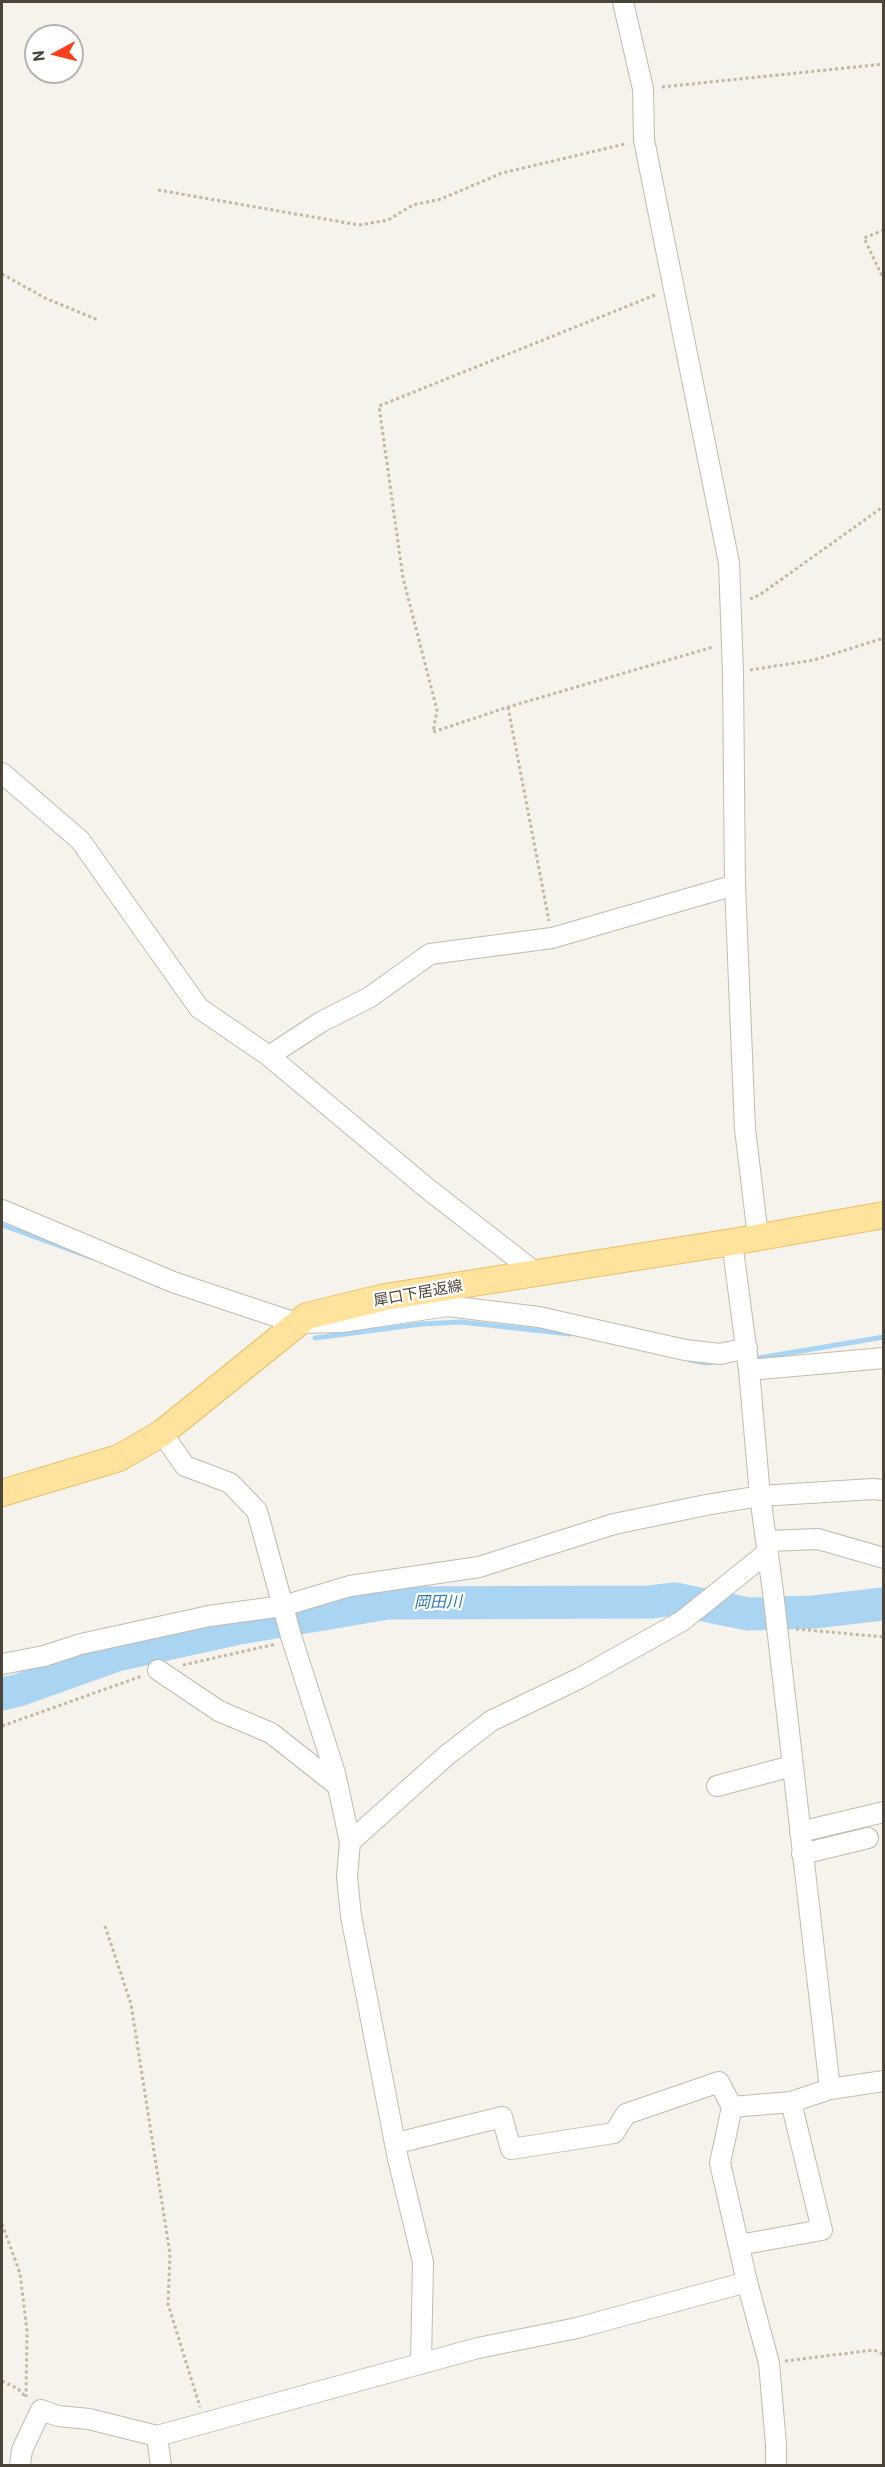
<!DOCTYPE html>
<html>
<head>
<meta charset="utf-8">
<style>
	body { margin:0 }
	#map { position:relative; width:885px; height:2467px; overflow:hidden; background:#f6f3ec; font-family:Barlow,sans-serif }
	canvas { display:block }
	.frame { position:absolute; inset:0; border:3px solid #4b4439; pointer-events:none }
	.north { position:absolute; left:24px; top:24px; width:60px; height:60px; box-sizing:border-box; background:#fff; border:2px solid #b7b4b0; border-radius:50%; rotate:263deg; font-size:16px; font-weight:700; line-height:24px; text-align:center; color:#4b4439 }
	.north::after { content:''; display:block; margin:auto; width:21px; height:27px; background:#fc3f1d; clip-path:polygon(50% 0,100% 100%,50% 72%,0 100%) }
</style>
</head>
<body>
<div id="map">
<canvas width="885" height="2467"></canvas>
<div class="frame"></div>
<div class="north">N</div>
</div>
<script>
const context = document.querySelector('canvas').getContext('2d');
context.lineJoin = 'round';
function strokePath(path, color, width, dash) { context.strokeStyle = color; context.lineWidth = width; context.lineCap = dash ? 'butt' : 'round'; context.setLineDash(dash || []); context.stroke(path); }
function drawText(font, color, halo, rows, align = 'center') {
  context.font = font + ' Barlow,"Noto Sans JP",sans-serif'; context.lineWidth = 4.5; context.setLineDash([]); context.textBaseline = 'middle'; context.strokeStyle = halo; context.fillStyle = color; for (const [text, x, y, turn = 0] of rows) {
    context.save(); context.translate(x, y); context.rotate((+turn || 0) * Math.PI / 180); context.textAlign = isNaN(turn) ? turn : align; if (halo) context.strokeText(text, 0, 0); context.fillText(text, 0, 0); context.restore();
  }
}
strokePath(new Path2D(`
	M2,1225L93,1258
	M315,1338L421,1324L461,1322L570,1334
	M753,1359L884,1337
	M690,1360L706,1363L717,1362`), '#a9d4f2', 5);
strokePath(new Path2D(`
	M2,1694L19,1690L117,1655L240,1628L388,1603L650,1602L675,1599L748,1614L813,1612L884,1604`), '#a9d4f2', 33);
const minor = new Path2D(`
	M623,2L643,89L644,140L729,563L733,673L735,885L745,1129L758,1236
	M2,773L80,840L199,1008L269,1056L428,1189L536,1273
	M269,1056L321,1022L370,997L430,954L552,938L735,885
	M2,1210L173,1282L296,1323L342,1322L447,1306L539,1317L685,1350L720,1354L747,1348
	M732,1242L749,1370L760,1496L773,1592L830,2089
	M749,1370L884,1358
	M162,1433L185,1466L230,1483L257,1511L291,1636L335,1773L350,1842L347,1877L351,1916L398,2159L423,2262L421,2363
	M767,1541L818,1539L884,1558
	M2,1664L44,1656L81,1644L209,1616L283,1606L350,1586L479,1567L614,1524L706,1505L760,1496L873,1489L884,1490
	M158,1670L219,1711L271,1733L338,1786
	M717,1786L792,1766
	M800,1832L884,1812
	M350,1842L447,1755L491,1721L580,1678L682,1621L768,1552
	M802,1854L868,1838
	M732,2107L791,2102L830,2089L884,2081
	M397,2143L502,2117L511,2149L614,2133L626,2114L719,2082L732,2107L720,2163L747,2282L769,2363L776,2445V2466
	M739,2245L822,2230L791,2102
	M157,2436L161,2466
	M20,2466L22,2450L41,2410L58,2416L89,2419L157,2436L478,2348L577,2328L747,2282`);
const major = new Path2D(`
	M2,1493L119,1458L162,1433L307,1316L385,1297L732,1242L884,1215`);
strokePath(minor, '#c2bbae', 22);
strokePath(major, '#e6c16a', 28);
strokePath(new Path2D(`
	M662,87L884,64
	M158,190L359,225L388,220L413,205L441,199L502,173L625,144
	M884,230L864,238L884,280
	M2,274L45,298L98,320
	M655,295L379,406L403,578L437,710L433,732L508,707L713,647
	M750,599L761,594L884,506
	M750,670L814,660L884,638
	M508,707L549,921
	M796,1629L884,1637
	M183,1665L276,1644
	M2,1726L142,1676
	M105,1926L131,2004L170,2254L168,2304L200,2407
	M2,2224L20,2273L27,2331L26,2397
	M785,2361L874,2350L884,2355
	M2,2381L18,2389L25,2396`), '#c4b79f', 3, [3, 3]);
strokePath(minor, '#fff', 20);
strokePath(major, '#ffe39c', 26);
drawText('15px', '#4b4439', '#fff', [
	["犀口下居返線",418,1293,-10]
]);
drawText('italic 16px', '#2e7ab2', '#fff', [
	["岡田川",438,1602,-1]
]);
</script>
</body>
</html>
